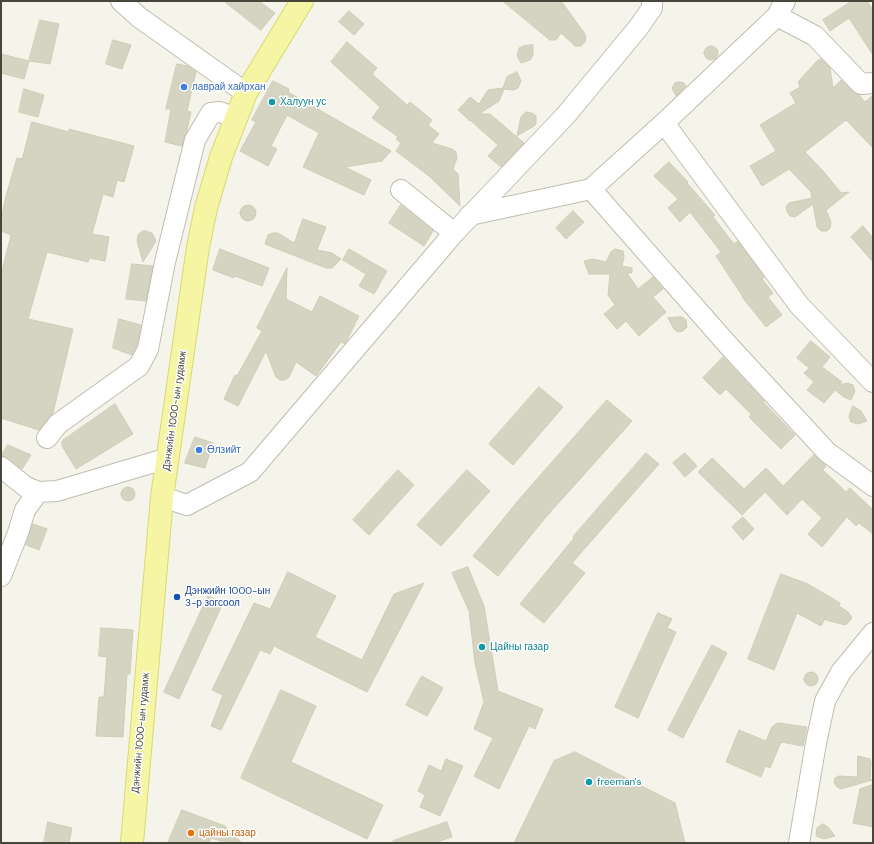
<!DOCTYPE html>
<html>
<head>
<meta charset="utf-8">
<style>
	body { margin:0 }
	#map { position:relative; width:874px; height:844px; overflow:hidden; background:#f4f4eb; font-family:"DM Sans",sans-serif }
	canvas { display:block }
	.frame { position:absolute; inset:0; border:2px solid #48463a; pointer-events:none }
</style>
</head>
<body>
<div id="map">
<canvas width="874" height="844"></canvas>
<div class="frame"></div>
</div>
<script>
const context = document.querySelector('canvas').getContext('2d');
context.lineJoin = 'round';
function paint(path, color) { context.fillStyle = color; context.fill(path, 'evenodd'); }
function strokePath(path, color, width, dash) { context.strokeStyle = color; context.lineWidth = width; context.lineCap = dash ? 'butt' : 'round'; context.setLineDash(dash || []); context.stroke(path); }
function drawText(font, color, halo, rows, align = 'center') {
  context.font = font + ' "DM Sans",sans-serif'; context.lineWidth = 3; context.setLineDash([]); context.textBaseline = 'middle'; context.strokeStyle = halo; context.fillStyle = color; for (const [text, x, y, turn = 0] of rows) {
    context.save(); context.translate(x, y); context.rotate((+turn || 0) * Math.PI / 180); context.textAlign = isNaN(turn) ? turn : align; if (halo) context.strokeText(text, 0, 0); context.fillText(text, 0, 0); context.restore();
  }
}
const building = new Path2D(`
	M224,1H259L275,13L261,30Z
	M503,1H561L585,34L586,37L585,42L581,46H575L561,33L556,40H550Z
	M852,1H867L873,10V55L849,18L830,31L823,20Z
	M349,11L364,24L354,35L339,22Z
	M40,20L59,24L50,64L29,61Z
	M113,40L131,45L122,69L106,64Z
	M347,42L377,68L372,74L407,105L410,102L432,120L428,125L439,134L432,143L452,149L456,152L457,158L453,169L458,174L460,206L429,176L396,151L401,143L396,139L398,137L372,118L380,107L331,62Z
	M533,45V55L530,60L521,63L517,56L519,48L523,46Z
	M704 53a7 7 0 1 1 14 0a7 7 0 1 1-14 0Z
	M1,54L29,61L24,79L1,73Z
	M821,59L830,68L833,88L841,80L853,92L859,95L865,102L873,95V148L846,120L805,152L824,172L841,193L849,192L826,210L831,222L830,228L827,231H821L817,227L813,204L795,217L790,216L787,212L786,207L789,203L812,198L811,192L789,169L762,186L750,166L776,151L760,125L796,103L790,93L800,87L798,82L817,61Z
	M177,64L188,66L196,72L187,111L191,112L187,130L182,146L165,142L171,109H166Z
	M517,72L521,81L518,88L513,90L504,89L499,101L479,114H490L524,143L501,167L488,156L498,145L470,120L469,121V120L458,110L470,97L479,104L488,90L503,88L507,77Z
	M273,81L289,89L288,92L391,151L382,161L345,167L371,180L364,195L303,167L319,133L287,115L271,146L277,149L268,166L240,151L256,122L252,120Z
	M680,82L684,83L686,86L676,96L672,88L675,83Z
	M24,89L44,95L38,117L19,112Z
	M526,112L532,113L536,116V124L534,126L517,136L521,117Z
	M32,122L69,132V129L134,146L124,182L117,180L113,197L103,194L92,234L109,237L105,261L89,258L88,262L47,252L28,319L73,329L53,413L39,430L1,418V275L11,235L1,231V220L6,196L17,158L22,159Z
	M669,162L688,182L687,183L715,215L713,217L734,244L738,241L761,273L764,278L762,279L773,293L768,297L782,315L766,327L742,297H743L716,256L721,252L690,212L680,222L668,208L678,199L654,176Z
	M240 213a8 8 0 1 1 16 0a8 8 0 1 1-16 0Z
	M401,205L433,231L424,246L389,223Z
	M573,211L584,222L566,239L556,228Z
	M303,219L326,227L317,250L332,253L341,259L332,268H326L265,244L268,235L273,233H278L294,243Z
	M863,226L873,238V262L851,237Z
	M143,231H146L152,233L156,241L143,262L137,241L138,235Z
	M220,249L269,268L262,286L235,276L234,278L213,270Z
	M349,249L387,271L374,294L359,286L366,274L343,260Z
	M615,249L623,251L624,257L622,266L632,268V273H627L638,289L653,277L663,289L653,297L666,312L639,336L626,321L617,329L604,314L615,305L608,295L610,274H589L584,261L593,259L606,262L611,252Z
	M132,264L153,266L146,301L126,299Z
	M287,268L286,299L312,312L320,296L359,316L345,344L341,342L316,376L296,362L289,377L285,380H280L276,377L266,351L238,406L224,399L235,375L237,376L262,331L257,328Z
	M682,317L686,320L687,327L683,331L678,332L674,329L668,318Z
	M119,319L141,325L137,345L132,355L113,348Z
	M811,341L830,357L822,367L842,382L839,385L847,383L853,385L855,391L851,400L844,397L835,390L824,403L807,390L814,382L804,373L809,368L797,358Z
	M723,357L764,401L763,402L795,435L781,449L749,417L751,414L726,389L720,395L703,378Z
	M539,387L563,407L513,465L489,444Z
	M607,400L632,421L546,517L498,576L473,556L522,496Z
	M115,404L133,434L76,469L62,446V441Z
	M853,406L861,411L867,421L858,424L851,422L849,417Z
	M195,437L213,443L205,468L185,463Z
	M8,445L31,455L22,469L8,458L1,456Z
	M646,453L659,464L572,563L585,573L544,623L520,604L574,538L573,537Z
	M685,453L697,466L685,477L673,463Z
	M814,455L826,466L823,470L846,492L850,488L873,510V534L859,523L856,526L847,517L822,547L808,534L822,518L802,499L787,515L765,492L742,515L698,472L712,458L744,489L766,468L783,486Z
	M398,470L414,485L369,535L353,520Z
	M467,470L490,491L441,546L417,525Z
	M121 494a7 7 0 1 1 14 0a7 7 0 1 1-14 0Z
	M743,517L754,529L743,540L732,527Z
	M33,524L47,529L39,550L26,545Z
	M468,567L484,606L498,691L543,709L535,729L529,726L499,789L474,776L493,738L474,729L484,702L475,663L469,611L452,573Z
	M288,572L336,596L315,637L362,660L394,594L424,583L367,692L274,646L270,654L260,650L221,730L211,726L223,695L212,690L254,603L270,609Z
	M781,574L808,584L840,603L839,606L848,612L852,618L846,625L829,621L825,619L821,626L797,613L774,670L748,659Z
	M208,596L223,603L179,699L164,692Z
	M658,613L672,619L667,628L676,632L638,718L615,707Z
	M101,628L133,630L130,674H127L123,737L96,736L99,697H104L107,657L99,656Z
	M712,645L727,653L683,738L668,730Z
	M804 679a7 7 0 1 1 14 0a7 7 0 1 1-14 0Z
	M422,676L443,688L427,716L406,705Z
	M281,690L316,706L291,762L383,805L367,839L241,778Z
	M778,723L807,727L803,746L781,742L770,768L765,766L761,777L726,762L739,730L766,741L772,727Z
	M575,752L675,803L685,843H514L554,761Z
	M858,756L870,759L871,763L870,779L872,780L841,789L837,787L834,783L835,778L839,776L857,777Z
	M446,759L463,766L440,816L420,807L425,795L418,791L429,765L441,771Z
	M873,785V827L853,823L860,789Z
	M182,810L225,826L241,842L221,841L211,838L209,843H168Z
	M48,822L72,828L69,843H44Z
	M447,822L452,837L434,843H393V841Z
	M823,824L828,827L835,836L824,839L816,836L817,828Z`);
paint(building, '#d5d3c2');
strokePath(building, '#cfccb5', 1);
const minor = new Path2D(`
	M121,1L140,18L246,93
	M777,16L815,36L861,84L873,83
	M664,123L799,305L873,382
	M591,189L664,123L777,16L785,1
	M401,190L454,233
	M470,215L591,189L728,345L827,452L873,486
	M47,438L58,424L139,366L148,349L165,262L195,140L211,113L220,112L236,118
	M1,467L26,487L38,492L57,491L168,458
	M162,497L187,505L250,472L454,233L566,115L638,28L652,8V1
	M1,576L18,533L25,510L38,492
	M799,843L816,743L825,701L841,672L873,633`);
const major = new Path2D(`
	M132,843L162,497L198,247L206,208L221,157L246,93L302,1`);
strokePath(minor, '#bfbeae', 22);
strokePath(major, '#dad874', 24);
strokePath(minor, '#fff', 20);
strokePath(major, '#f6f5a3', 22);
for (const [x, y, r, color] of [
	[184,87,4,"#3f7fe0"],
	[272,102,4,"#0f9aa8"],
	[199,450,4,"#3f7fe0"],
	[177,597,4,"#1a4fb4"],
	[482,647,4,"#0f9aa8"],
	[589,782,4,"#0f9aa8"],
	[191,833,4,"#e8710a"]
]) { const dot = new Path2D(); dot.arc(x, y, r, 0, 2 * Math.PI); context.fillStyle = color; context.fill(dot); strokePath(dot, '#fff', 1.5); }
drawText('10px', '#366cbe', '#fff', [
	["лаврай хайрхан",192,87],
	["Өлзийт",207,450]
], 'left');
drawText('10px', '#0d838f', '#fff', [
	["Халуун ус",280,102],
	["Цайны газар",490,647],
	["freeman's",597,782]
], 'left');
drawText('10px', '#48463a', '#fff', [
	["Дэнжийн 1000-ын гудамж",175,411,-82],
	["Дэнжийн 1000-ын гудамж",141,733,-85]
]);
drawText('10px', '#164399', '#fff', [
	["Дэнжийн 1000-ын",185,591],
	["3-р зогсоол",185,603]
], 'left');
drawText('10px', '#c56008', '#fff', [
	["цайны газар",199,833]
], 'left');
</script>
</body>
</html>
